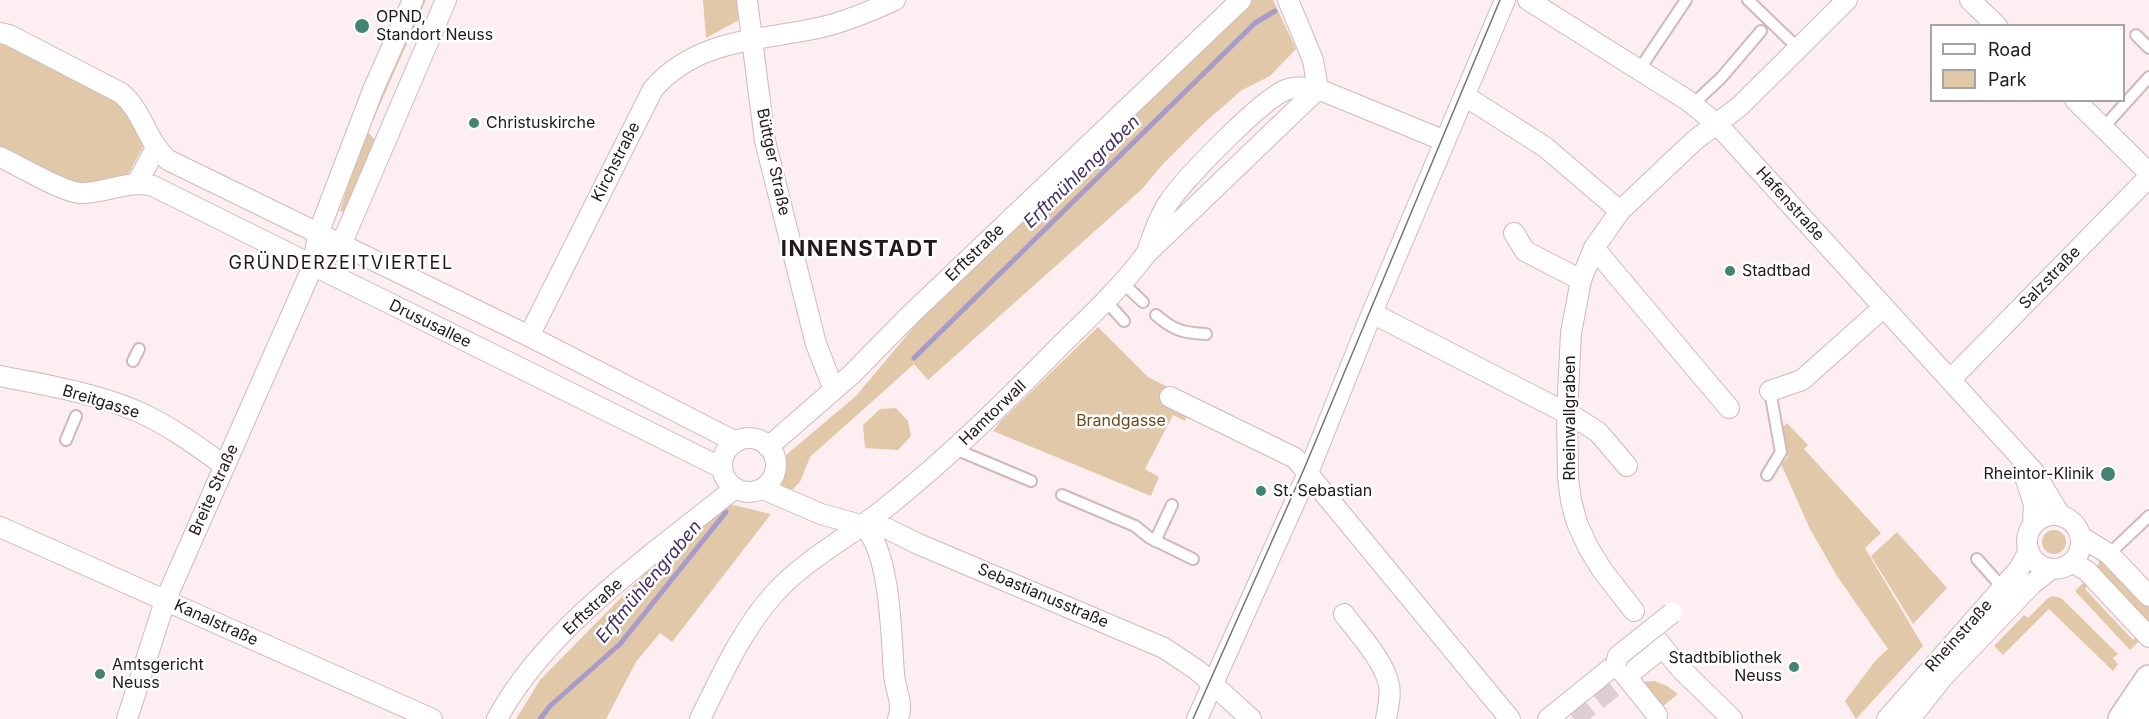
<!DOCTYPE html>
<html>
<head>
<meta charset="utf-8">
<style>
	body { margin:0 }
	#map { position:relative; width:2149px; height:719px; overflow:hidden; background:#fdeef1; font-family:Inter,sans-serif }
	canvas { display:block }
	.legend { position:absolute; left:1930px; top:24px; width:195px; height:78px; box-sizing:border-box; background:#fff; border:2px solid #a6a3a3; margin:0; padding:8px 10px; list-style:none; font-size:18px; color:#21191a }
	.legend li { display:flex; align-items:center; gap:12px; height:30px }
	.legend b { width:30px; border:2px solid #a6a3a3 }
</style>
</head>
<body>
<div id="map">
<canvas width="2149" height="719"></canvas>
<ul class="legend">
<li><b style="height:8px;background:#fff"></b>Road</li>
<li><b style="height:16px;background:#e1c8a9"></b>Park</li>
</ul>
</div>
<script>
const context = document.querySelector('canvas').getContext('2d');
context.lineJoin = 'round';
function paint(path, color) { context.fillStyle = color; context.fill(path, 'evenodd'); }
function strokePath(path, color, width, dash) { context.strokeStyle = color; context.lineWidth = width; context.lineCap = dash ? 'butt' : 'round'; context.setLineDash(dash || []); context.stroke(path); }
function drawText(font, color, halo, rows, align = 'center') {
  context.font = font + ' Inter,sans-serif'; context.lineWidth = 5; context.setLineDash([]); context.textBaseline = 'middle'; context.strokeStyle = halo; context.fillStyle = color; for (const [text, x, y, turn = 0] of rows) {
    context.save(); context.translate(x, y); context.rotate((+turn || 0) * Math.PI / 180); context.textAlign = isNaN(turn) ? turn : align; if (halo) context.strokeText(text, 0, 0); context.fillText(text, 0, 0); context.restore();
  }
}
paint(new Path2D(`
	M419,0H426L368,132L377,143L346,213L340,211L365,131Z
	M703,0H737L739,20L706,38Z
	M1253,0H1273L1296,49L1270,76L1242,90L1203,124L1163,164L1142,189L928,380L914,364L810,457L800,482L792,490L781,485L778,480L785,456L856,396L918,322L955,282Z
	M0,35L114,90L148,138L123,184L94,190L0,155Z
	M1098,327L1148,377L1193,400L1185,421L1173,415L1145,469L1159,477L1151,496L993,431L1001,421Z
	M896,408L908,421L911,436L898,450L865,448L863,425L880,409Z
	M1787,423L1808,445L1804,449L1881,533L1865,548L1923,646L1856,719L1845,701L1876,660L1888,649L1837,576L1810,529L1781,464L1788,457L1781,429Z
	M729,504L771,514L672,642L660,633L636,662L606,719H516L540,680L658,560Z
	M2042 542a12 12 0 1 1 24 0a12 12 0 1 1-24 0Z
	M1897,532L1947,588L1913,624L1871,556Z
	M2102,555L2149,604V624L2096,569Z
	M2085,581L2089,585L2085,589L2133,640L2137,637L2140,640L2130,650L2075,591Z
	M2053,596L2061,598L2118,654L2113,658L2118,664L2113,671L2049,609L2003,655L1994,646L2024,615L2028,618L2048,598Z
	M1654,681L1667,686L1678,694L1663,706L1643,682Z`), '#e1c8a9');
strokePath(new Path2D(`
	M914,358L1255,23L1275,11
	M540,719L550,706L620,644L726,512`), '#a79bc9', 5);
strokePath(new Path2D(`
	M1574,719L1632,672`), '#dcced1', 20, [20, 10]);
const lane = new Path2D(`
	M1748,0L1798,48
	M2136,35L2149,48
	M1639,70L1686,0
	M1693,104L1721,78L1761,31
	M2103,128L2149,77
	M1123,283L1143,302
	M1105,300L1124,321
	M1156,315C1173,330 1183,333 1206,334
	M133,361L139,349
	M66,440L76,416
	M955,449L1031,481
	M1767,475L1781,452L1770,391
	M1062,495L1135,526L1150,538L1193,559
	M1155,541L1172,505
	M2109,554L2149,516
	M1977,559L2002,587`);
const street = new Path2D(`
	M747,0L765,141L816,344L834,390
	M1528,0L1687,100L1717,124L2034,472L2060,515
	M1970,0L1997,26
	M0,33L9,35L121,93C143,111 146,141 168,160L529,336L736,442
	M1465,96L1545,147L1620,211
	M2075,100L2149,173
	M0,157C20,166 60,191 80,193C105,194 128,179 153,186L722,468
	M137,183L156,148
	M1514,233L1525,251L1581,280
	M1594,248L1729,408
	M1148,249C1154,233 1159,216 1169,202C1183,180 1263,98 1286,90C1296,86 1307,88 1318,89L1445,141
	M313,266L341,245L446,0
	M1372,313L1576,418L1598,432L1627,466
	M529,336L653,89C696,40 754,41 813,29C841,24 869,12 895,0
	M0,376C46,385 95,393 139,412C170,426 197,446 225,466
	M1950,380L2149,177
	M1770,391L1802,380L1884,307
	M1170,397L1295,458L1510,719
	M722 465a27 27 0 1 1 54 0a27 27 0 1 1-54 0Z
	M768,447L851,375L909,316L1241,0
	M2022,468L2034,504L2033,524
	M763,489L821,514L864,526L888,529L916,543L1164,648L1197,670L1251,719
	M2027 542a27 27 0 1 1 54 0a27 27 0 1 1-54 0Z
	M864,526C891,554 891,635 894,674C895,690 904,703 898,719
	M0,527L432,719
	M2081,537L2109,554L2149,596
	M2072,562L2087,571L2149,637
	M1634,611L1602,570L1588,547L1577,523L1571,501L1568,477L1567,414L1571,333L1581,280L1594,248L1620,211L1695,140L1740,106L1847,0
	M1344,614C1358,633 1382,659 1388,681C1392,693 1388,707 1386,719
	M1651,633L1681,669L1732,719
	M1632,672L1663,647
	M127,719L165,601L313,266L318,234L373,90L413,0
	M497,719C547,626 654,554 735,488
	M700,719C722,675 741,631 774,594C806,558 852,536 889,505C950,456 1005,402 1059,347C1089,317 1121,288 1146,254L1318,89L1313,60L1288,0
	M1197,719L1308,473L1372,313L1505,0
	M1548,719L1616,664L1657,715
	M1887,719L2019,569L2029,551
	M1910,719L1943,677L2032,584L2051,569`);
const secondary = new Path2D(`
	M2122,719L2149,679
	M2148,719L2149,717`);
strokePath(lane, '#d1b8bd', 14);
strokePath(street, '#d1b8bd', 22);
strokePath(secondary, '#d1b8bd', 30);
strokePath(lane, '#fff', 10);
strokePath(street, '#fff', 20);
strokePath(secondary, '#fff', 27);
strokePath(new Path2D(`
	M1193,719L1304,469L1500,0`), '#7b7072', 1.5);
const streetBridge = new Path2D(`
	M1616,664L1618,656L1672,613`);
strokePath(streetBridge, '#d1b8bd', 22, []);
strokePath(streetBridge, '#fff', 20);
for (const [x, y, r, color] of [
	[362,26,8,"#428372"],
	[474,123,6,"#428372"],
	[1730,271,6,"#428372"],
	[2108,474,8,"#428372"],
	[1261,491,6,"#428372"],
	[1794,667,6,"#428372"],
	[100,674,6,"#428372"]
]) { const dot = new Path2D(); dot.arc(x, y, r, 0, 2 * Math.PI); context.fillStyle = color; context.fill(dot); strokePath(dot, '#fff', 2); }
drawText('16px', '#21191a', '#fff', [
	["OPND,",376,17],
	["Standort Neuss",376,35],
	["Christuskirche",486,123],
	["Stadtbad",1742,271],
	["Rheintor-Klinik",2094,474,"right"],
	["St. Sebastian",1273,491],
	["Stadtbibliothek",1782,658,"right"],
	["Neuss",1782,676,"right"],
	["Amtsgericht",112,665],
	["Neuss",112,683]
], 'left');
drawText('16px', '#21191a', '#fff', [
	["Kirchstraße",616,162,-63],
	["Büttger Straße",773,162,78],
	["Hafenstraße",1790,204,48],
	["Erftstraße",975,253,-44],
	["Salzstraße",2050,278,-46],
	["Drususallee",430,324,26],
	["Breitgasse",101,402,17],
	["Hamtorwall",993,413,-44],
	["Rheinwallgraben",1570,418,-90],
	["Breite Straße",214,490,-66],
	["Sebastianusstraße",1043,596,23],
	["Erftstraße",593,607,-43],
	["Kanalstraße",216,623,24],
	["Rheinstraße",1959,636,-48]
]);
drawText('16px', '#6c4a1b', '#fff', [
	["Brandgasse",1121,421]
]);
drawText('italic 18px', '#412e67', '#fff', [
	["Erftmühlengraben",1082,172,-44],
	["Erftmühlengraben",649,582,-50]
]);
context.letterSpacing = '1.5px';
drawText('18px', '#21191a', '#fff', [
	["GRÜNDERZEITVIERTEL",341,264]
]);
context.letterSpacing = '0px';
context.letterSpacing = '1.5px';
drawText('bold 22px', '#21191a', '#fff', [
	["INNENSTADT",860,249]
]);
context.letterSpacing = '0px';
</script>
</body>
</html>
